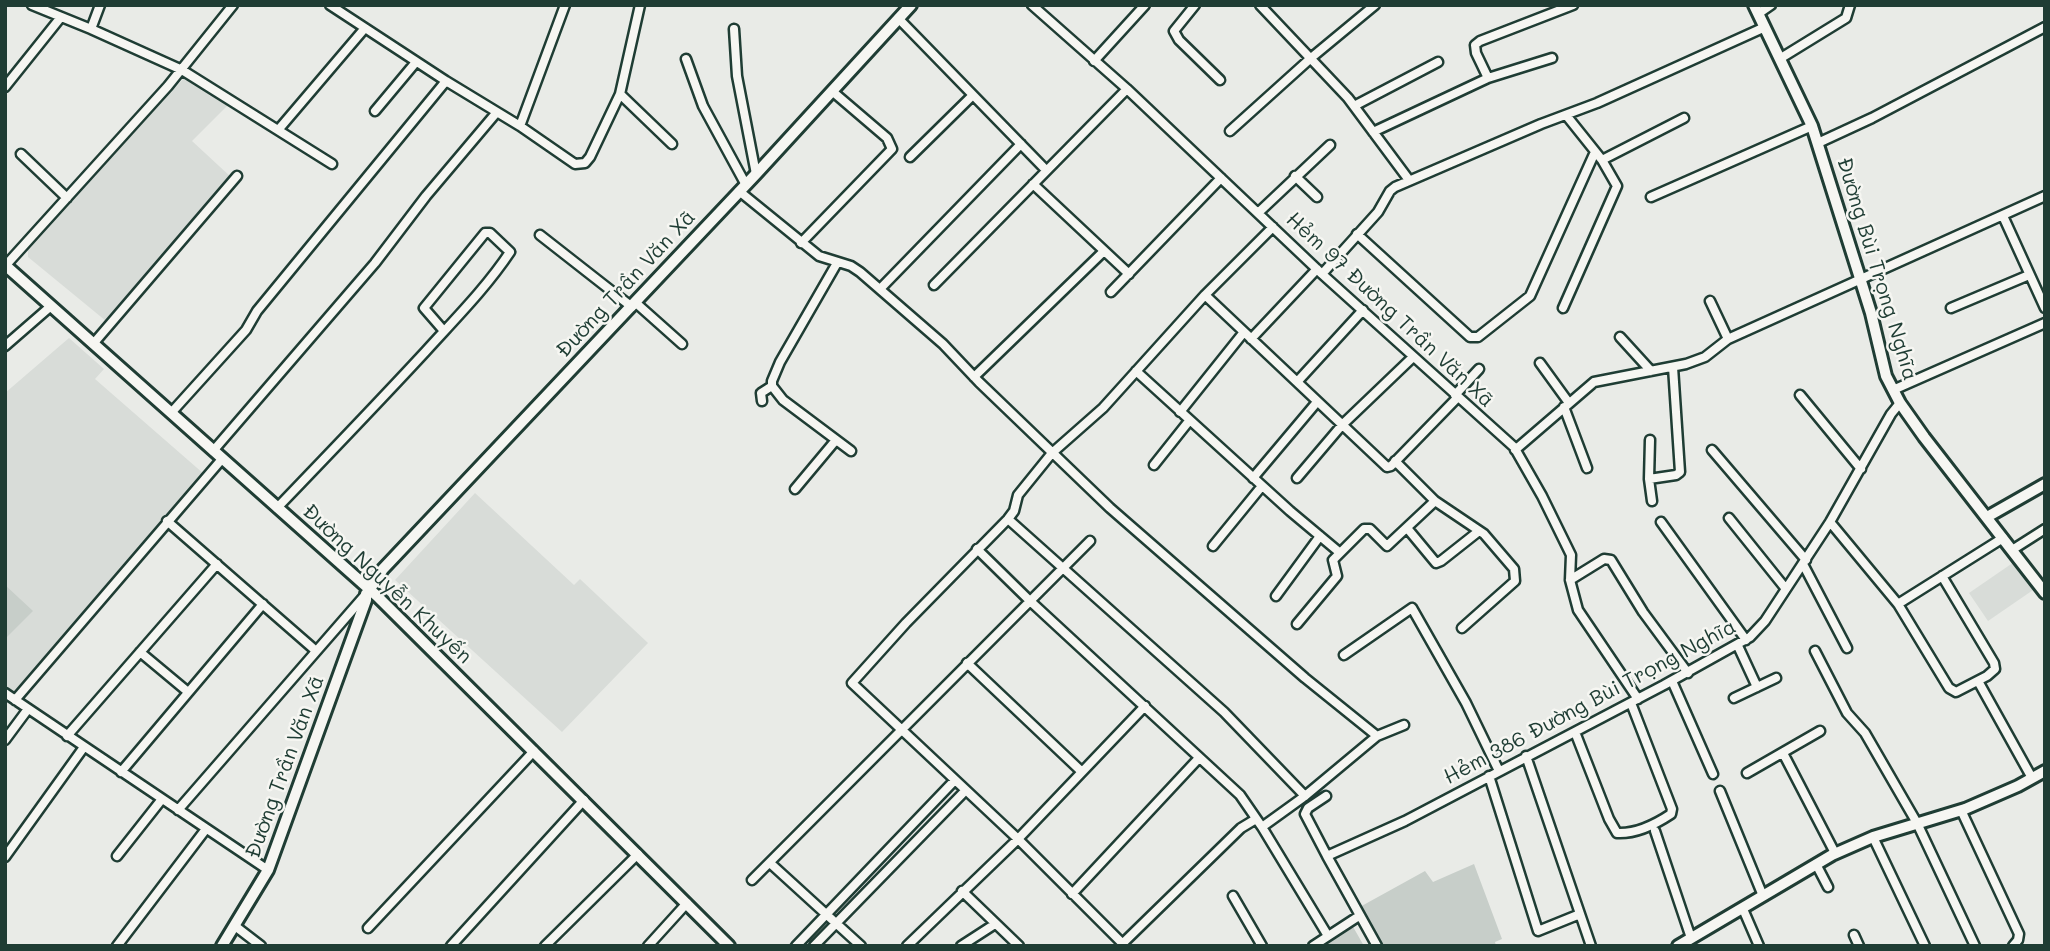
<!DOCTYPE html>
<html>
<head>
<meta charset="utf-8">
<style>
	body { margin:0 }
	#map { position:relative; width:2050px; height:951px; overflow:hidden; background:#e9ebe7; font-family:Mali,sans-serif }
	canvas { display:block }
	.frame { position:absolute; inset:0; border:7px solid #1f3d34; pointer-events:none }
</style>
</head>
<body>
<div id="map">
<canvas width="2050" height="951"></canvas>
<div class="frame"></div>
</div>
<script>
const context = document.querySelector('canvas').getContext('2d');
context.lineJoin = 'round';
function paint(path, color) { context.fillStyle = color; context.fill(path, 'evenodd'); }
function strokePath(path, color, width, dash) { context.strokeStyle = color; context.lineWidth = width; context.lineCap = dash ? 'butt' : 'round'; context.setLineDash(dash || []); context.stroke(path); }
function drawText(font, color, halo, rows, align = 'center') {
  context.font = font + ' Mali,sans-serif'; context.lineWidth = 5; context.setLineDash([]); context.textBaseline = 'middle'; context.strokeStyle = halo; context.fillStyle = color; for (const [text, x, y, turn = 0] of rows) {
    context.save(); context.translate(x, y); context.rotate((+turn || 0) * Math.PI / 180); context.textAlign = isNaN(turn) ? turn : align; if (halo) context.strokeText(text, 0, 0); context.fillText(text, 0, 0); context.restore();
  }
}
paint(new Path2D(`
	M186,76L230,103L192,141L232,178L106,321L28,257V248Z
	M69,338L104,369L95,379L204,474L15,696L5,690V393Z
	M475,493L574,585L580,579L648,643L562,732L395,580Z
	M2017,560L2036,588L1988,621L1969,593Z`), '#d8dcd8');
paint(new Path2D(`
	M5,585L33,611L5,639Z
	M1474,864L1502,939L1495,942L1496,946H1380L1358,908L1425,871L1433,882Z
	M1352,925L1364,946H1319Z`), '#c7cec9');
const street = new Path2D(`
	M32,5L91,29L182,70L332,164
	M330,5L446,81L520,126L575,164L585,163L590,157L620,94L640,5
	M1032,5L1127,89L1322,274L1514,447L1542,496L1571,555L1570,580L1578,610L1638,699
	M1195,5L1174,31L1179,40L1220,80
	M1260,5L1348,98L1409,180
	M1758,14L1771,5
	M898,18L1046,170
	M91,29L100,5
	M734,29L737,76L756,174
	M1781,58L1846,18L1850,5
	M686,59L703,106L746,185
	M1094,61L1145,5
	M1488,78L1552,58
	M5,87L61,17
	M620,94L672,144
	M1354,106L1438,62
	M375,111L416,62
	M520,126L565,5
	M279,129L365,28
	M1230,131L1311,58L1375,5
	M1373,132L1488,78L1476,53L1475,45L1480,41L1573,5
	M1818,143L1872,118L2045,27
	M21,154L67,198
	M910,157L973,95
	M1602,160L1684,118
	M1295,176L1317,197
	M1033,184L1129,274
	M739,191L819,256L851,266L860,272L943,344L979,382L1110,508L1305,678L1377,736L1404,725
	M1651,197L1812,126
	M1258,213L1330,145
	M2003,216L2045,308
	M1357,234L1470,337H1478L1530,296L1595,152
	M540,235L632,307
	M801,243L892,149L887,138L832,91
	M837,263L780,362L772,381V386L783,400L851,451
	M6,265L168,86L233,5
	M1322,274L1378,212L1390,191L1395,187L1541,124L1597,103L1765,27
	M934,285L1127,89
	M880,289L1021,144
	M1111,292L1221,178
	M1205,295L1387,467L1391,466L1458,397
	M1710,301L1728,339
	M636,303L682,344
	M1563,308L1617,186L1602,160L1566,115
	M1951,308L2029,275
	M1620,337L1651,371
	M1251,339L1317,269
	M93,344L237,176
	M5,346L51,306
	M1540,363L1569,403
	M1136,371L1290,511L1339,552
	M974,377L1104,251
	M1297,382L1363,310
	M1893,390L2045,323
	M1455,395L1479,369
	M1800,395L1861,469
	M762,401L761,393L772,386
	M1564,407L1587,468
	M1180,412L1244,332
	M171,413L246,330L257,311L446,81
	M1650,440L1649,479L1652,501
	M1515,450L1594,382L1686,364L1705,357L1728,339L2045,196
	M1712,450L1806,560
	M213,451L375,263L426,196L497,112
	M1395,461L1435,501L1484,534L1514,569L1515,581L1462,628
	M1154,465L1189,421
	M1253,478L1317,402
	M1297,478L1342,425L1413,357
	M1649,479L1676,475L1680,472L1673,367
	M795,489L836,440
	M277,508C327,456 377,404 426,351C455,319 486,288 510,252L490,233H485L424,308L444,331
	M1729,518L1786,589
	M1008,519L1224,712L1305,796
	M167,521L315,650
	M1661,522L1746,640
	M1830,522L1898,604L1949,688L1956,692L1987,676L1995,669L1994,663L1942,576
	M1407,528L1436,563L1441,561L1479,531
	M1213,546L1262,486
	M977,549L1029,600L1240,795L1262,827L1328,936
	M2012,550L2045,529
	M1803,564L1847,648
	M1570,580L1604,559L1611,560L1643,612L1688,673
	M1276,596L1320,536
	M1898,604L2003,538
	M1297,624L1337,576L1333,560L1364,529H1370L1387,546L1435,501
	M1738,646L1757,687
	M1815,651L1847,713L1865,733L1917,823L1975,946
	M140,652L188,692
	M1344,655L1412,608L1466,703L1499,771
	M967,663L1081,771
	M1672,681L1713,774
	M1978,681L2032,778
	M5,693L268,870
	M1734,698L1776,678
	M15,700L222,459
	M1575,732L1609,819L1617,833C1635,834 1656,824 1671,814L1672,809L1631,703
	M67,736L217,564
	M5,740L28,709
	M1783,753L1835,853
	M1526,756L1591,946
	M121,772L263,604
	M1747,773L1820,731
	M1489,776L1538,931L1580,914
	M1720,791L1763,896
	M1326,796L1308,808L1305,814L1327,856
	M178,810L367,593
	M1961,810L2019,934L2018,940L2013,946
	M1262,827L1305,796L1377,736
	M1655,831L1691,938
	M1873,837L1925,946
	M117,856L162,799
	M5,857L84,747
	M770,863L861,946
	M1816,864L1828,887
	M752,880L1090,541
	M962,891L1019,946
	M1072,894L1199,758
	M1233,896L1262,946
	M1743,909L1759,946
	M235,926L261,946
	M368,928L534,751
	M1854,935L1859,946
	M1122,943L1018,839L852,683L906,623L1008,519L1014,511L1018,495L1052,453L1103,408L1205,295L1273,227
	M117,946L206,829
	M451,946L584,800
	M545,946L638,854
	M648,946L687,903
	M796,946L954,781
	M814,946L965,791
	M907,946L1018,839L1145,706
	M961,946L995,924
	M1120,946L1241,828L1256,819
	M1313,946L1359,916
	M1377,946L1327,856L1405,821L1664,685L1750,637L1765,621L1830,522L1891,414L1900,403`);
const secondary = new Path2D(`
	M1754,5L1812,126L1871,313L1886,376L1900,403L1924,437L2045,593
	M5,265L377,596L729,946
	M1987,517L2045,484
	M370,589L383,569L756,174L911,5
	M222,946L268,870L366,600V594
	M1678,946L1832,855L1873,837L1965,809L2018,786L2045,771`);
strokePath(street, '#1f3d34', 13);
strokePath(secondary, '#1f3d34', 16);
strokePath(street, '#f6f6f2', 8);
strokePath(secondary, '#f6f6f2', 10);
drawText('21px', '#1f3d34', '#f6f6f2', [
	["Đường Bùi Trọng Nghĩa",1877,269,73],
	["Đường Trần Văn Xã",626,284,-47],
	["Hẻm 97 Đường Trần Văn Xã",1390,310,43],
	["Đường Nguyễn Khuyến",387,584,43],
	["Hẻm 386 Đường Bùi Trọng Nghĩa",1590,702,-28],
	["Đường Trần Văn Xã",285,767,-70]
]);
</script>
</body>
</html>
